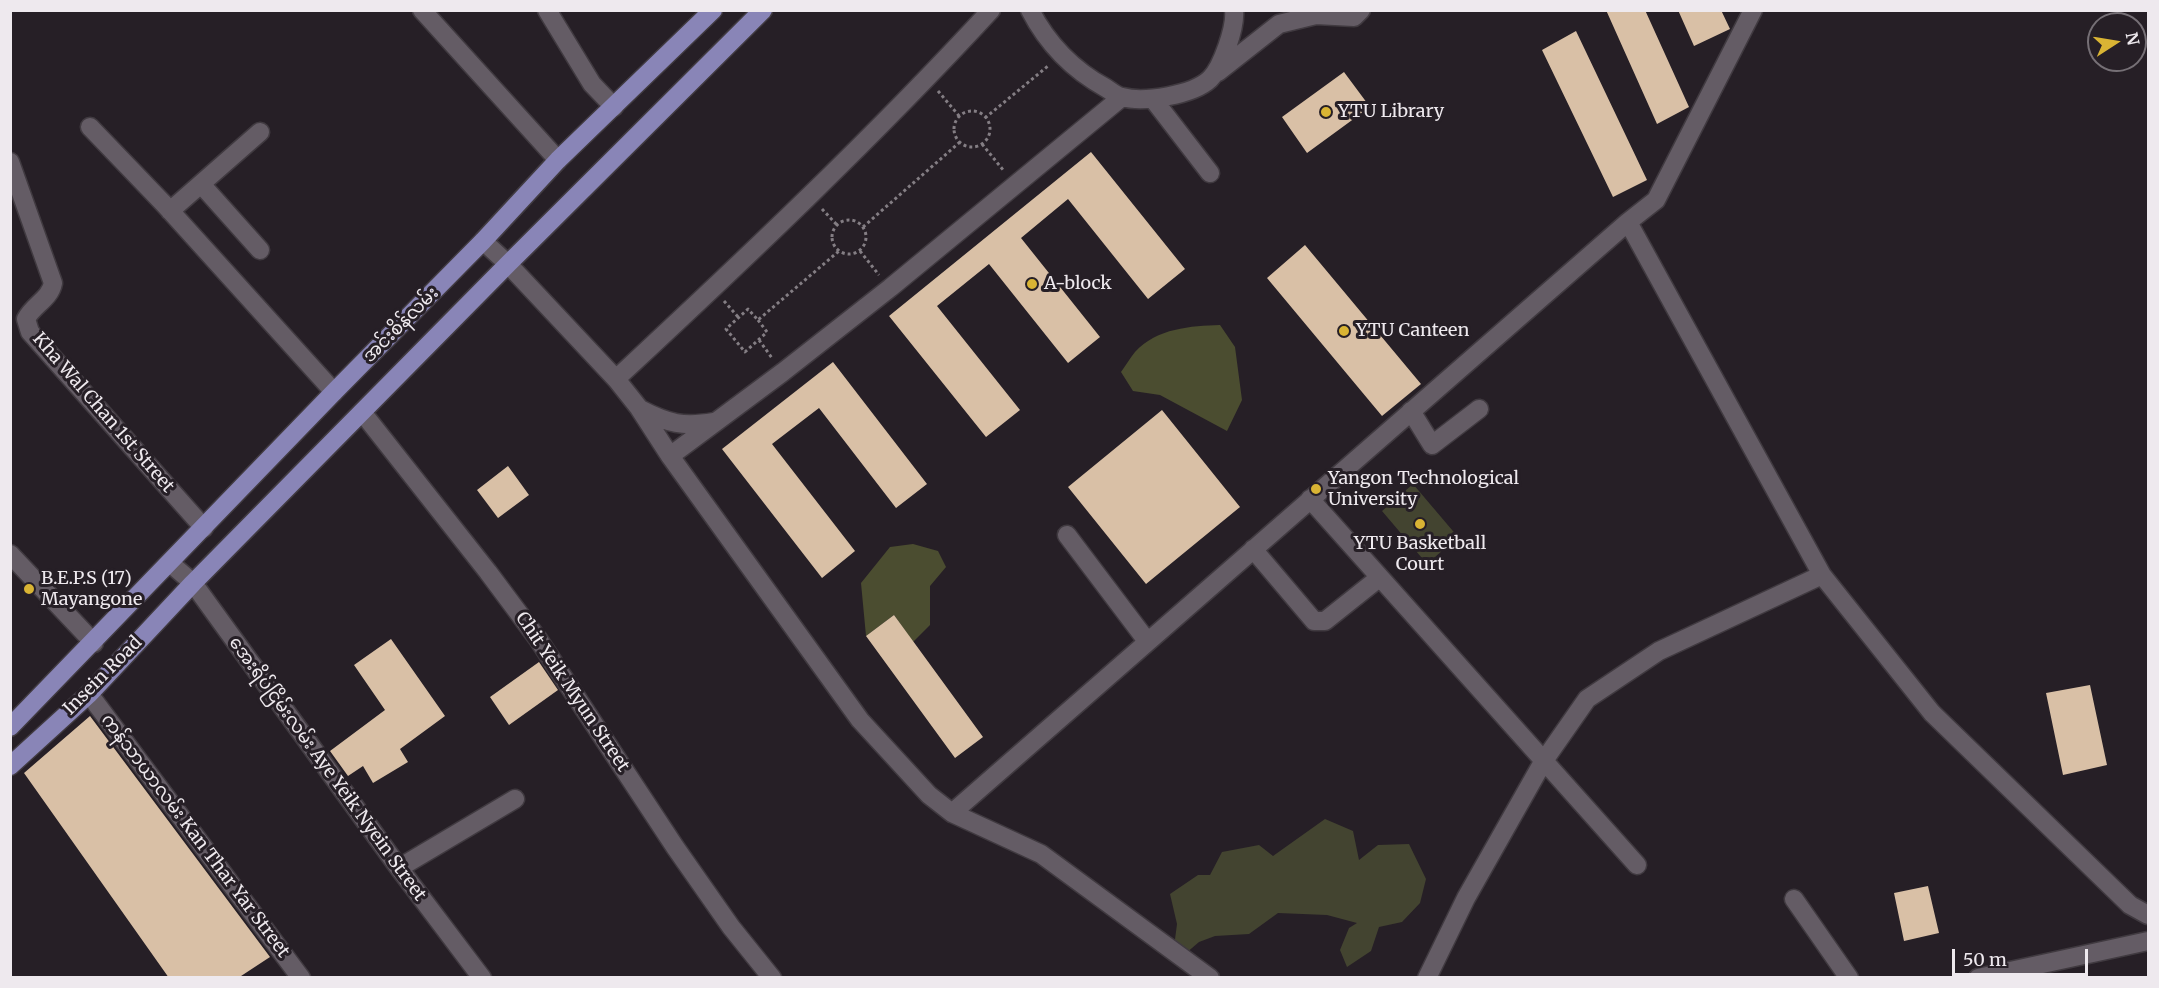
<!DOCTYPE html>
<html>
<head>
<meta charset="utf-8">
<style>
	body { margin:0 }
	#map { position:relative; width:2159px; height:988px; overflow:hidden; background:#261f26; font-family:Merriweather,serif }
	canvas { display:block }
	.frame { position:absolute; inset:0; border:12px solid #eee9ee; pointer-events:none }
	.north { position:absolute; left:2087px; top:12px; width:60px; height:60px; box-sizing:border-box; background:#261f26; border:2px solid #767076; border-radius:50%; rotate:78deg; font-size:16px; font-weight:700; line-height:24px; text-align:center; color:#eee9ee }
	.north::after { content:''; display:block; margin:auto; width:21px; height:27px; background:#d9b434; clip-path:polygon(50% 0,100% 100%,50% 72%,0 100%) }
	.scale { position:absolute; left:1952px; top:949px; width:136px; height:27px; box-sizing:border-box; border:3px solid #eee9ee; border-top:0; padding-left:8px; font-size:18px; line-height:21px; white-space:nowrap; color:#eee9ee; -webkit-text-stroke:4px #261f26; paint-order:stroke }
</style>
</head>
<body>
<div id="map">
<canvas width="2159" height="988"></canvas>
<div class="frame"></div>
<div class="north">N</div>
<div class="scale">50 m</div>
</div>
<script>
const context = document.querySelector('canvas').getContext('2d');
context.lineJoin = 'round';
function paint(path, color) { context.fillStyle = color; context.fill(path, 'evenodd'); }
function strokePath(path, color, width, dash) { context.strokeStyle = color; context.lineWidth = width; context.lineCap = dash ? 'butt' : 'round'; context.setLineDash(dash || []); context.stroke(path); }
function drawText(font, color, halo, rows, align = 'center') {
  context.font = font + ' Merriweather,"Noto Sans Myanmar",serif'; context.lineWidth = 6; context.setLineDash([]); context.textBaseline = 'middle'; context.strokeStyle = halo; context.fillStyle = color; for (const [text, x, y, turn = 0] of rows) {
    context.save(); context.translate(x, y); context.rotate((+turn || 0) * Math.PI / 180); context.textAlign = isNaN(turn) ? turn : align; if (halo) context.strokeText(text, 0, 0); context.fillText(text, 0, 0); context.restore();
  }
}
paint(new Path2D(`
	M1413,484L1458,537L1427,564L1382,511Z
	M1325,819L1353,831L1359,860L1378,845L1409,844L1426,879L1420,903L1402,922L1379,927L1371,951L1347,967L1340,950L1349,928L1357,923L1327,915L1278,913L1249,934L1215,936L1199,942L1185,954L1174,947L1177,924L1170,894L1198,875H1210L1222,852L1259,845L1273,856Z`), '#434430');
paint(new Path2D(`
	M1220,325L1235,347L1242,400L1227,431L1160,395L1133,391L1121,372C1126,365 1130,358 1135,352C1157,328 1191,326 1220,325Z
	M913,544L938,551L946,567L930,586V625L913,642L894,615L866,636L861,583L890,547Z`), '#4b4d30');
paint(new Path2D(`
	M1606,10H1645L1689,107L1657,124Z
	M1678,10H1721L1730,29L1694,46Z
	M1576,31L1647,180L1613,197L1542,50Z
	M1344,72L1370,107L1307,153L1282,117Z
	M1091,152L1185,269L1148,299L1068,199L1021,238L1100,337L1068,363L989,264L937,306L1020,410L986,437L889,316Z
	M1305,245L1421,384L1382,416L1267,278Z
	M833,362L927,484L896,508L819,408L772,444L855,551L822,578L722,449Z
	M1162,410L1240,507L1146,584L1068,487Z
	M508,466L529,495L498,518L477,490Z
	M894,615L983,737L955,758L866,636Z
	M391,639L445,716L400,749L408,762L373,783L363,766L348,776L330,751L385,710L354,665Z
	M539,662L558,690L509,725L490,697Z
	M2090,685L2107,765L2063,775L2046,693Z
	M90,716L270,957L238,978H169L24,773Z
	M1928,886L1939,933L1904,941L1894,893Z`), '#d9c0a6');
const minor = new Path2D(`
	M422,10L558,160
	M547,10L592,84L614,107
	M1030,10C1047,43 1073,70 1106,88C1111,91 1116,96 1122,97C1144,103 1193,95 1210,79C1222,67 1236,27 1234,10
	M1218,72L1279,24L1316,15L1354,17L1361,10
	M1153,99L1210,173
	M90,127L164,204L334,392
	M10,162L53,283C50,299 33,305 26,319L30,332L204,528
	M201,184L260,250
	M170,211L260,132
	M1628,222L1822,575L1932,713L2130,905L2148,915
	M483,241L508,264L616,379L639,408L670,456L860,720L929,795L952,813L1041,854L1210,978
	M616,379C744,260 872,139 991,10
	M640,409C669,424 683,427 714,422
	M1411,411L1432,445L1479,409
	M362,412L488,572L538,639L675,847L731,927L772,978
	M670,456L783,372L890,288L1122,97
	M1310,499L1637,865
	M1067,535L1147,641
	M1253,549L1314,621H1325L1379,578
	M10,554L94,643
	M170,563L193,583L399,868L482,978
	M89,694L301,978
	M952,813L1628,222L1656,200L1753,10
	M399,868L515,799
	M1794,899L1849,978
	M1427,978L1466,898L1543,762L1587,699L1659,651L1822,575
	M1978,978L2148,941`);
const major = new Path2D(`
	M10,727L334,392L483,241L558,160L713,10
	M10,766L89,694L193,583L508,264L763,10`);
strokePath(minor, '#403a40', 21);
strokePath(major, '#403a40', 21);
strokePath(new Path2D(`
	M938,91L960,117
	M954 129a18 18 0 1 1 36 0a18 18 0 1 1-36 0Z
	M985,118L1048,66
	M982,144L1004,171
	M822,209L837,225
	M832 237a17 17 0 1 1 34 0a17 17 0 1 1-34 0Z
	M863,227L960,142
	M860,251L879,275
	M724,301L739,318
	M758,320L767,332L745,352L726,329L748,309L758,320L839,251
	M759,340L772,358`), '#847e84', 3, [3, 3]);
strokePath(minor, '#645c65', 18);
strokePath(major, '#8985b7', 18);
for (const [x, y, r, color] of [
	[1326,112,6,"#d9b434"],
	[1032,284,6,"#d9b434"],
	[1344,331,6,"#d9b434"],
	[1316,489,6,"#d9b434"],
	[1420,524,6,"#d9b434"],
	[29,589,6,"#d9b434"]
]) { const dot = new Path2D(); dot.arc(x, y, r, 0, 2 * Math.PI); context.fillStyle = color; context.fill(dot); strokePath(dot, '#261f26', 2); }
drawText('18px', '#eee9ee', '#261f26', [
	["YTU Library",1338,112],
	["A-block",1044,284],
	["YTU Canteen",1356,331],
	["Yangon Technological",1328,479],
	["University",1328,500],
	["YTU Basketball",1420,544,"center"],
	["Court",1420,565,"center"],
	["B.E.P.S (17)",41,579],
	["Mayangone",41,600]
], 'left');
drawText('18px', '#eee9ee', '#261f26', [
	["အင်းစိန်လမ်း",401,325,-45],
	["Kha Wal Chan 1st Street",103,413,49],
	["Insein Road",103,676,-45],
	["Chit Yeik Myun Street",572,692,56],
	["အေးရိပ်ငြိမ်းလမ်း Aye Yeik Nyein Street",327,769,54],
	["ကန်သာယာလမ်း Kan Thar Yar Street",195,836,53]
]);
</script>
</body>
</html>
